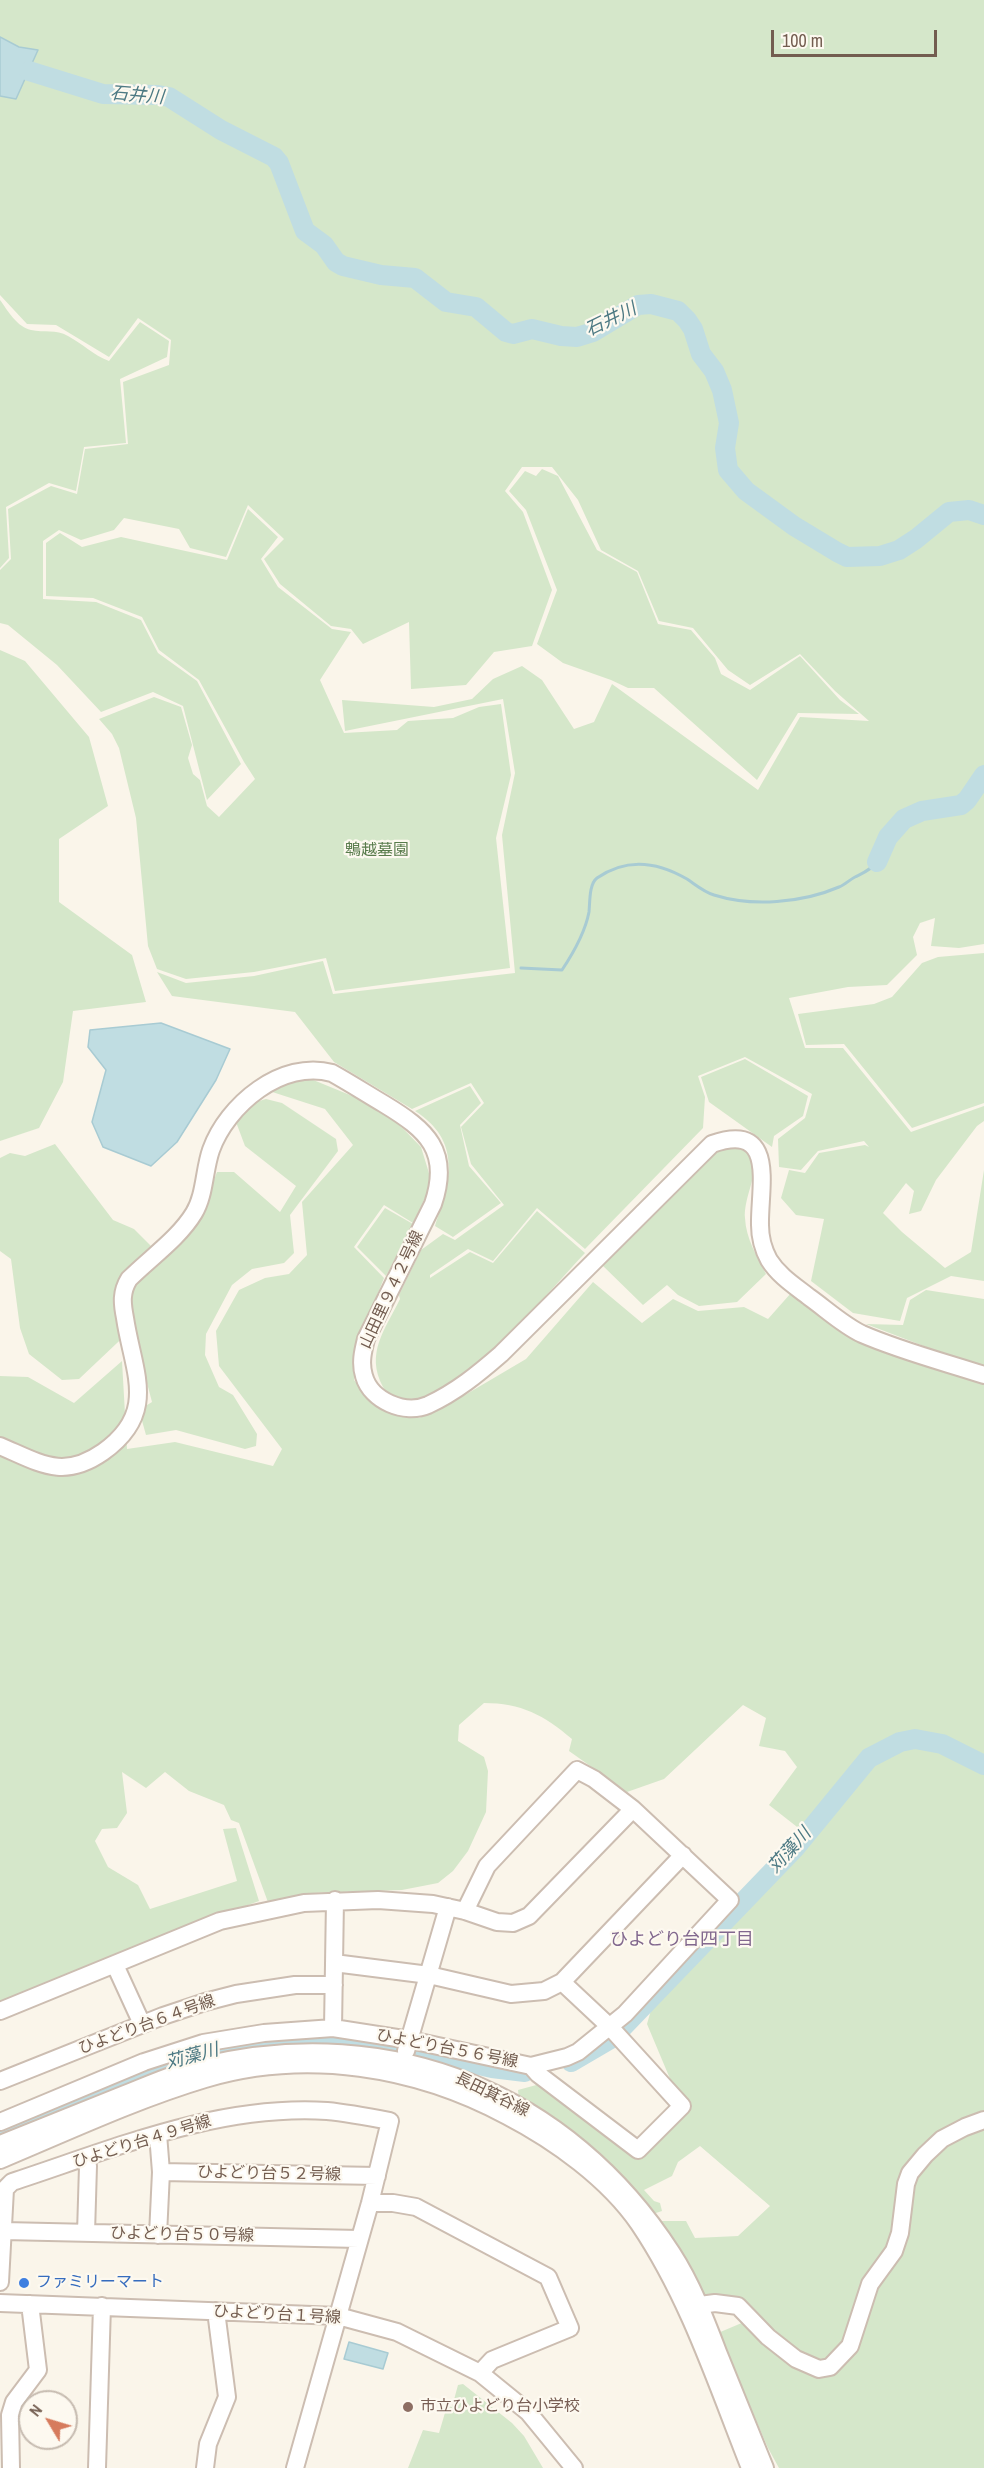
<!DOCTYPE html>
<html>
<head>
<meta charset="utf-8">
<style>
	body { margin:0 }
	#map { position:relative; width:984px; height:2468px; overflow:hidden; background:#faf5ea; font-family:"Archivo Narrow",sans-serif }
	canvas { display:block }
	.north { position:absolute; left:18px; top:2390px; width:60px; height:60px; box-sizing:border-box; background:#fdf9f0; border:2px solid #c6bbb0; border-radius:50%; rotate:308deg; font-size:16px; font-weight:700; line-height:24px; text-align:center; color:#735d50 }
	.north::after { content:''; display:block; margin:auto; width:21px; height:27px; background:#d67b5d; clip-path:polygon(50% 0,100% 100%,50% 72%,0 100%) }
	.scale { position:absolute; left:771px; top:30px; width:166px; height:27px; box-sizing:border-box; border:3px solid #735d50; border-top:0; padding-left:8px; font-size:18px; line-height:21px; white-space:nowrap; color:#735d50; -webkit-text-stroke:4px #fdf9f0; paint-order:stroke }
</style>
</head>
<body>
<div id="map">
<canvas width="984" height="2468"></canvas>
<div class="north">N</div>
<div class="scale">100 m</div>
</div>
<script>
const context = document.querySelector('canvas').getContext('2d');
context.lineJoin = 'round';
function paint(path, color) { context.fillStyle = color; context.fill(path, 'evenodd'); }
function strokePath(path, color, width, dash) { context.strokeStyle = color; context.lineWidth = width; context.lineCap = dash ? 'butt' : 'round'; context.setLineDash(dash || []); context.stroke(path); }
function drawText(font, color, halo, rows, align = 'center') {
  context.font = font + ' "Archivo Narrow","Noto Sans JP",sans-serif'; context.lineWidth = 4.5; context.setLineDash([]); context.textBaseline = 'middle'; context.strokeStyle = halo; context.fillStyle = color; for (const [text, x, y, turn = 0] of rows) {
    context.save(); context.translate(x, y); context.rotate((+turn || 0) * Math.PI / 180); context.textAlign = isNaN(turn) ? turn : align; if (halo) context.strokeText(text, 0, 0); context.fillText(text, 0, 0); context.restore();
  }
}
paint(new Path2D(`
	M0,0H984V944L959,948L931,946L935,918L920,923L913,937L917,955L887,985L848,987L789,998L805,1048H843L911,1132L984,1106V1121L977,1126L936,1180L921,1211L909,1214L914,1191L906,1183L883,1213L902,1232L945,1268L971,1252L984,1170V1281L951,1276L907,1298L900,1321L853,1313L811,1281L824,1219L796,1215L781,1198L789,1170L805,1173L819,1153L865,1145L869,1147L864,1141L818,1151L801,1170L779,1167L778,1139L805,1118L812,1094L745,1057L698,1076L705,1097L703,1128L585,1249L537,1208L493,1261L468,1249L430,1275V1278L470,1252L493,1263L537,1211L585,1253C545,1296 506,1343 459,1378C452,1383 445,1391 437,1394C421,1402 393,1406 383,1387C365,1353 385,1330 400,1299L399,1295L421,1250L443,1234L455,1240L504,1205L471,1164L461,1127L484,1103L471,1083L412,1109L334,1062L295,1012L172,996L157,972L186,983L254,976L323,961L333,994L515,973L502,835L515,773L503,699L345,731L342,700L434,707L472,699L493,679L522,666L542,680L574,729L594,722L612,684L758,790L800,717L869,721L835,691L800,654L750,685L728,670L693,628L659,621L638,571L601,550L578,500L552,467H522L505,491L523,512L552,590L532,646L494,652L466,685L411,689L409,622L363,644L351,629L331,626L280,584L264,559L284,539L248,505L226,557L190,548L179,529L124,518L114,530L81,540L59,530L43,541V599L96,602L141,620L158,653L197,681L241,764L207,800L183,706L153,692L101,712L57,665L8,625L0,623V570L11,559L8,509L51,486L77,494L85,449L128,444L123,382L169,365L171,340L138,318L109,357L56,325L27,324L0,295Z
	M0,300C8,311 17,327 31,330C44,333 56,329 68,336C83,344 93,355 109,361L140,322L169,341L167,357L120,379L126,443L84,447L76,491L49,483L6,507L9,558L0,568Z
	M542,469L558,476L597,550L637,572L658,624L691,630L715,658L721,674L750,690L800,656L840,700L859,714L798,713L757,780L654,688H628L611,680L563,663L537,644L557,590L526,510L509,491L525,471L536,476Z
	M248,509L278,537L261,559L278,587L332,629L351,632L320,680L344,733L397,730L408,721L453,718L479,707L501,704L511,775L496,838L510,968L335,991L326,958L254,972L186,979L157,969L148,946L136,818L119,748L112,734L99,719L154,697L181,707L192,745L188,758L193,774L200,780L207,806L219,817L255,779L244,762L199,680L159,650L142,617L93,598L46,596V543L60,533L82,547L121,537L227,560Z
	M0,650L25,661L89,737L108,806L59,839V902L132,955L146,1002L73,1011L63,1082L39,1128L0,1141Z
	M984,953V1103L912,1128L844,1044L806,1045L798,1014L874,1004L892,997L922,963L938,957Z
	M745,1059L808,1096L803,1116L774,1136L772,1147L709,1102L701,1077Z
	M306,1077L384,1109L421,1147L432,1183L413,1223L384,1205L354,1247L384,1278L358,1344L354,1380L375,1405L419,1418L465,1395L526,1359L593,1282L642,1323L673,1299L698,1311L744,1307L768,1319L791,1293L984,1382V2468H779L768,2448L718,2333L744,2322C730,2303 722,2308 705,2297C695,2291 663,2234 660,2221H686L695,2238L738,2236L770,2206L700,2146L678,2162L672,2176L644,2190L654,2201L660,2203L662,2211L653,2214L623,2180L561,2125L519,2101L518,2090L540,2084L641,2154L686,2110L676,2093L647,2024L651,2010L669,1984L801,1830L769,1805L797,1767L785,1751L759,1746L766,1718L743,1705L664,1779L627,1792L569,1751L572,1739C544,1715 521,1703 484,1703L459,1725L458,1741L484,1757L488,1771L486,1812L468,1851L453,1871L438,1883L402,1890L312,1893L269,1905L239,1823L231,1820L224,1805L189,1791L165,1772L146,1788L122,1772L127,1813L117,1828L102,1829L95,1841L108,1867L138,1885L150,1909L237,1881L223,1829L236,1828L259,1901L162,1937L69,1980L0,2002V1376L28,1377L74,1403L122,1361L127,1449L175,1442L273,1466L282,1449L219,1366L216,1331L239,1290L265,1278L289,1274L307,1255L302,1202L353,1145L325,1109L266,1090Z
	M470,1086L481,1103L460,1125L469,1166L501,1203L453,1237L435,1226C451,1181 462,1141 415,1111Z
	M266,1099L282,1103L336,1139L338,1151L290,1215L294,1253L284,1263L252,1269L232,1285L206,1334L205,1355L219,1387L233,1395L257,1434L256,1446L245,1449L176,1430L146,1435L139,1410L152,1402L137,1345L135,1326L79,1379L62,1380L29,1354L20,1328L11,1259L0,1251V1158L10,1153L25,1156L55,1144L113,1220L134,1229L161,1256L200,1216L217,1172H234L280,1212L296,1186L245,1146L236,1122L249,1104Z
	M735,1144C770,1165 744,1187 745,1218C746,1239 757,1256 766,1274L737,1302L699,1306L678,1295L667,1285L643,1305L601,1264L703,1153Z
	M385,1208L413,1224L386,1276L357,1247Z
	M926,1290L984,1299V1369L866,1324L903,1325L910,1300Z
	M463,2384L512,2423L524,2436L543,2468H408L423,2430L439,2433L447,2406L452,2407L458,2385Z`), '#d5e7ca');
const water = new Path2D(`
	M0,37L19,47L38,50L16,99L0,96Z
	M161,1023L230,1049L216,1080L177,1142L151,1166L103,1147L92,1122L106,1070L88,1047L90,1030Z
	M349,2342L388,2353L383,2369L344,2359Z`);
paint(water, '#c0dde2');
strokePath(water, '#a8cbd3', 1.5);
strokePath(new Path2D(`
	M521,968L562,970C574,952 585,933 589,912C590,902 589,884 597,878C627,857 658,862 687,879C696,885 704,892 714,895C752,907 802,903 839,887C845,885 849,880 855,877C863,873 871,870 877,862`), '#a8cbd3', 3);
strokePath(new Path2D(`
	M29,71L103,94L158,95L169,97L221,130L274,157L279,163L305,231L324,245L336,262L343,266L381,275L415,278L446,302L476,307L506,332L513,334L532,329L561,336L577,337L593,332L638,305L651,304L678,311L687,320L693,329L701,354L714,371L722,390L729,423L725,448L728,470L746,491L794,526L837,552L847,557L880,556L899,550L916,539L949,512L969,510L984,515
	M877,862L888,837L904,819L922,811L961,805L967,800L984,775
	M620,2030L796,1847L869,1758L900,1742L915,1739L942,1744L984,1765
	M423,2052L492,2068L525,2072
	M571,2062L612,2038
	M0,2131L156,2067L253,2041L358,2040L396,2046`), '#c0dde2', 20);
const minor = new Path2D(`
	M0,1446C40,1463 63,1480 103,1452C159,1412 133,1372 125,1318C122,1303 121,1292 129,1279C150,1258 179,1238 194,1213C205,1195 204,1170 211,1150C227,1105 282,1059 332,1073C350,1083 367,1094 384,1104C427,1130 451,1151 433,1204L366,1339C363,1351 360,1363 364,1376C371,1401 405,1415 428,1405C456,1392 478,1374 501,1354L712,1144C778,1121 759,1188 760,1225C760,1237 763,1249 769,1260C779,1276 795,1286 809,1297C826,1309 843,1325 862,1334C901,1351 944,1362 984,1375
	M465,1911L487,1866L577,1770L594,1779L633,1809
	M334,1963L429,1975L511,1994L544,1991L562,1982L683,1855
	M115,1965L142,2024
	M0,2011L220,1921L304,1903L378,1900L433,1904L465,1911L497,1922L513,1923L529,1916L633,1809L730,1900L625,2014L578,2052L567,2057L531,2066L410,2040L333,2028L264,2033L203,2043L144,2062L0,2122
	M333,2028L335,1900
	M406,2051L448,1907
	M531,2066L538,2074L638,2150L682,2106L610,2027L562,1982
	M0,2081L163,2016L205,2002L236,1994L295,1985H334
	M158,2134L161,2172L158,2235
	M0,2144C40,2128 80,2112 120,2096C148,2085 176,2072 205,2065C391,2021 568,2092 672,2253C692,2284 705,2318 718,2352C734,2391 749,2429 765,2468
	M85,2158L88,2166L86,2233
	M0,2160C67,2132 135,2100 205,2079C306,2049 416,2067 507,2116C555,2141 608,2179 639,2224C689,2298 717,2385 750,2468
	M161,2172L377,2176
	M370,2203H393L416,2207L548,2277L570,2328L492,2360L480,2373
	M4,2231L359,2239
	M0,2282L5,2189L12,2182C113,2149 218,2104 327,2111C348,2113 369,2117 390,2121L370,2203L295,2468
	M0,2303L338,2316L397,2332L480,2373L528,2412L574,2468
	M700,2305L715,2303L738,2306L768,2337L796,2359L819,2369L830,2367L850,2346L870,2284L894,2251L900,2233L906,2184L910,2173L925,2155L942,2139L965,2127L984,2120
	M11,2468L10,2415L14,2402L38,2370L30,2304
	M97,2468L102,2306
	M205,2468L208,2444L227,2397L216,2311`);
strokePath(minor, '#ccbdb1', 20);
strokePath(minor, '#fff', 16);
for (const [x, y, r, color] of [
	[24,2283,6,"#3f7fe0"],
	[408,2407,6,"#8d6e63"]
]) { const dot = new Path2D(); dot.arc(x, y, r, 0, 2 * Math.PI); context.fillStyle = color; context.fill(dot); strokePath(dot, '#fdf9f0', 2); }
drawText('16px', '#597c4c', '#fdf9f0', [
	["鵯越墓園",377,851]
]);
drawText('16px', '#735d50', '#fdf9f0', [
	["山田里９４２号線",392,1290,-65],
	["ひよどり台６４号線",147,2025,-20],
	["ひよどり台５６号線",447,2049,11],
	["長田箕谷線",492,2095,26],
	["ひよどり台４９号線",142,2142,-17],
	["ひよどり台５２号線",269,2174,1],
	["ひよどり台５０号線",182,2235,1],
	["ひよどり台１号線",277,2315,3]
]);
drawText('16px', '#366cbe', '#fdf9f0', [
	["ファミリーマート",36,2283]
], 'left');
drawText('16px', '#785e54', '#fdf9f0', [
	["市立ひよどり台小学校",420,2407]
], 'left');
drawText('italic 18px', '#4c7983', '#fdf9f0', [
	["石井川",137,96,5],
	["石井川",611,320,-26],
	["苅藻川",790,1851,-48],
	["苅藻川",192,2057,-15]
]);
drawText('18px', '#82688e', '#fdf9f0', [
	["ひよどり台四丁目",682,1940]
]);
</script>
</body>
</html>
